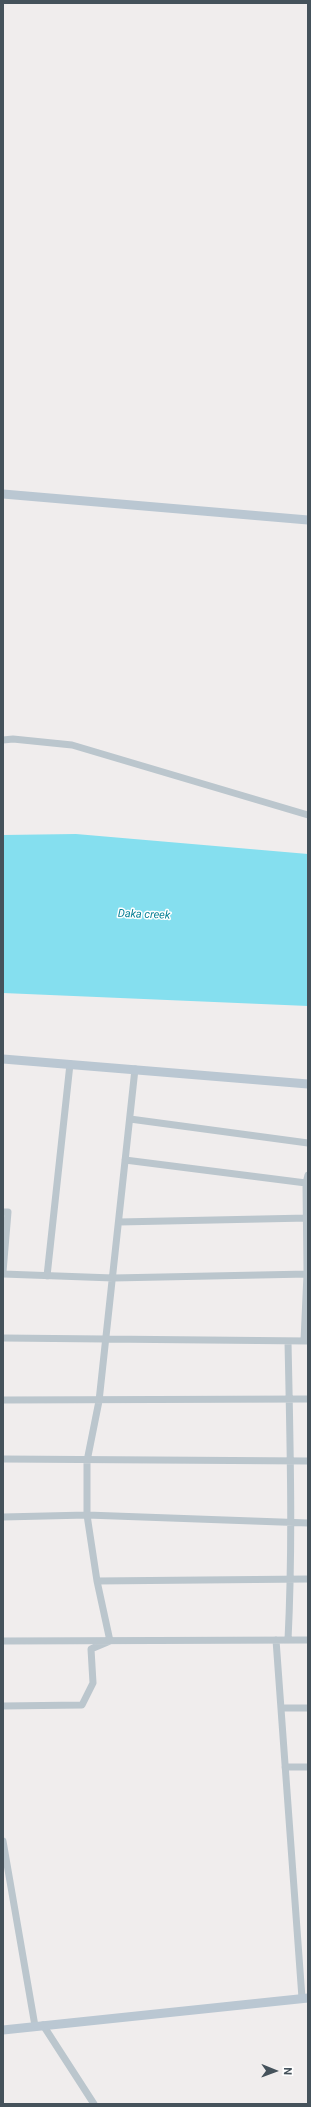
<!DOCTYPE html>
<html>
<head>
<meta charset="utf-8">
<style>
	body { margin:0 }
	#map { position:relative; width:311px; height:2107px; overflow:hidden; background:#f0eded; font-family:Roboto,sans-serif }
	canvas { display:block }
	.frame { position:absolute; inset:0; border:4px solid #45525b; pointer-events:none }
	.north { position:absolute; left:255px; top:2051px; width:40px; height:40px; -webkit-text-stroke:3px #fff; paint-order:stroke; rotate:91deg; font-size:11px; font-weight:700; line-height:16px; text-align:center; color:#45525b }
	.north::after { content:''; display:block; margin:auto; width:14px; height:18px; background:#45525b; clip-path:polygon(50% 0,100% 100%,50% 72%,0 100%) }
</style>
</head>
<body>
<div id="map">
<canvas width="311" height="2107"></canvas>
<div class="frame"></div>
<div class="north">N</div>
</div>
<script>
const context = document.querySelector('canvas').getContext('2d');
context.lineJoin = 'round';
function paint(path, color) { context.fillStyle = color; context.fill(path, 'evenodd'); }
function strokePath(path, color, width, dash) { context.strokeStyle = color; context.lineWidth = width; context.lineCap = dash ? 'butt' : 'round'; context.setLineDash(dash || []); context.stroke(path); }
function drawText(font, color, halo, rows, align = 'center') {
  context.font = font + ' Roboto,sans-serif'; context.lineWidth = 3; context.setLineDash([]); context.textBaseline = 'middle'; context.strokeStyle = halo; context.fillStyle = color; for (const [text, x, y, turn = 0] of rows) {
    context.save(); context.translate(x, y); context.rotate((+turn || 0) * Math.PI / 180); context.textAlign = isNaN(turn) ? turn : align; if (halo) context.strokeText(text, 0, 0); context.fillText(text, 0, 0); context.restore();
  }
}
paint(new Path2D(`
	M76,834L308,854V1006L3,993V835Z`), '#85dfef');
strokePath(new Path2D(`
	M3,740L13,739L72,745L308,815
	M130,1119L308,1143
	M125,1160L306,1183
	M3,1212H8L3,1272
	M119,1222L308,1218
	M3,1274L113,1278L308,1274
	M47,1276L70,1064
	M3,1338L308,1341
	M288,1341C290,1441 293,1540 288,1640
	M304,1341L307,1274L306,1183L308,1175
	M3,1400L308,1399
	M3,1459L308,1461
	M3,1517L87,1515L308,1523
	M97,1581L308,1579
	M276,1640L302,1998
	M3,1641L308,1640
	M3,1706L82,1705L93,1683L91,1649L110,1641L97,1581L87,1515V1461L99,1401L135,1069
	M281,1708H308
	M285,1767H308
	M3,1841L35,2026
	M43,2025L94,2104`), '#bbc6cd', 7);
strokePath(new Path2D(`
	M3,494L308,520
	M3,1059L308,1084
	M3,2030L308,1998`), '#bac7d2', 9);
drawText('italic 11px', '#088095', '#fff', [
	["Daka creek",144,915,2]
]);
</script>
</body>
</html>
